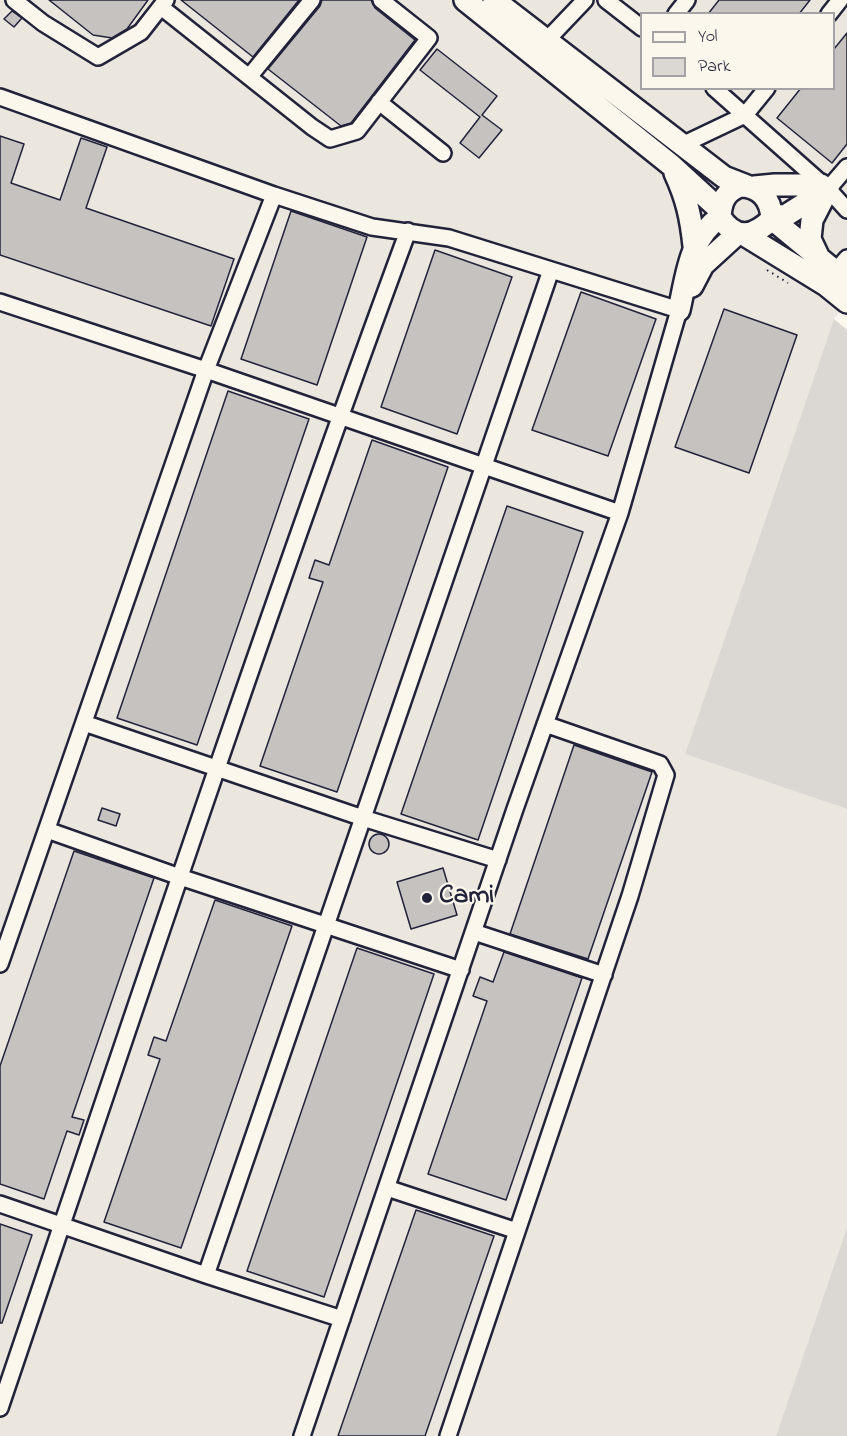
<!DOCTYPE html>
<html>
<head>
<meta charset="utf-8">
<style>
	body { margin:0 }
	#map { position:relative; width:847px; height:1436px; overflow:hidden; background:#fbf7ec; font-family:"Indie Flower",sans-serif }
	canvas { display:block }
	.legend { position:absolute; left:640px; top:12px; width:195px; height:78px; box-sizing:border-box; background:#fbf7ec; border:2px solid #a4a2a5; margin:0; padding:8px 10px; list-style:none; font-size:18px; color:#22223b }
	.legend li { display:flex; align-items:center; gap:12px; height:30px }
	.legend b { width:30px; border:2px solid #a4a2a5 }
</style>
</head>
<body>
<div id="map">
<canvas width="847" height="1436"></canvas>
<ul class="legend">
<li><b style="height:8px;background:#fbf7ec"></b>Yol</li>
<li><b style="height:16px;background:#dbd8d3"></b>Park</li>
</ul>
</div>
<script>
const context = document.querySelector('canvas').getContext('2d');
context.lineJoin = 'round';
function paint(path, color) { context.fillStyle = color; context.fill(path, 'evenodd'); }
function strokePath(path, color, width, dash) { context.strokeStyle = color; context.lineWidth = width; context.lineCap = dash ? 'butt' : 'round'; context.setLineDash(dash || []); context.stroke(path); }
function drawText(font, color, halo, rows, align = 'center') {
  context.font = font + ' "Indie Flower",sans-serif'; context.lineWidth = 4.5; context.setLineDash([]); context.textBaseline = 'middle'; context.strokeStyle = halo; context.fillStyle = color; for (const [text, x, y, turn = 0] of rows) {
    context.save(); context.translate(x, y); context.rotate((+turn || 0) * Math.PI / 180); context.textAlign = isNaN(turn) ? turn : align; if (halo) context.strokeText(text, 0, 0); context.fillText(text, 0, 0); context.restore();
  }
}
paint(new Path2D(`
	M0,0H847V303L834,319L685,754L847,809V1227L776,1436H0ZM642,14H834V88H642Z`), '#ebe7df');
paint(new Path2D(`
	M834,319L847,330V809L685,754Z
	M847,1227V1436H776Z`), '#dbd8d3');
const building = new Path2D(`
	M49,0H148L127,29L112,38L93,35Z
	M181,0H299L253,57Z
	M322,0H371L375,8L415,40L351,123L341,126L268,69L320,6Z
	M719,0H810L799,14H708Z
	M12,11L22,18L14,27L4,19Z
	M847,33V144L832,163L777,118L801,88H834V49Z
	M437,49L497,96L482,115L502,130L479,158L460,143L480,117L420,70Z
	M0,136L24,144L11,183L60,200L81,138L107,147L86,208L234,259L211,326L0,255Z
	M291,211L367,237L317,385L241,359Z
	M435,250L512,277L457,434L381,407Z
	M581,292L656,319L608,456L532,430Z
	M724,309L797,335L749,473L675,447Z
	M228,391L309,419L197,745L117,718Z
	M372,440L448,467L337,792L260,766L323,582L309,578L315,560L329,565Z
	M507,506L583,532L478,840L401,814Z
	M574,745L652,772L588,959L510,934Z
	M102,808L120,814L116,826L98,820Z
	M369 844a10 10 0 1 1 20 0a10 10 0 1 1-20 0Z
	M74,851L154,878L72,1117L84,1120L79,1135L67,1131L44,1199L0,1184V1066Z
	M443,868L457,915L411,929L397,882Z
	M215,900L292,926L181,1248L104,1222L160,1059L148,1055L154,1037L166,1041Z
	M357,948L434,974L324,1297L247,1271Z
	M504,952L582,978L506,1200L428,1174L487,1001L473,996L480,977L493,982Z
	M416,1210L494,1236L425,1436H338Z
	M0,1224L32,1235L2,1323H0Z`);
paint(building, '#c6c2c0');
strokePath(building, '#22223b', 1.5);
const street = new Path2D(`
	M14,0L43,23L98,57L141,32L166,0
	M606,0L642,28
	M161,7L312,127L330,139L357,131L429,38L381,0
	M676,14L687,0
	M829,14L840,0
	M546,41L585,0
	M249,77L312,0
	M714,88L828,189L847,167
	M0,97L274,195L372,227L449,238L679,310L620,513L515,809L302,1436
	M379,102L443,153
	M682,145L745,115L767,88
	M828,189L847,210
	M835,272L847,258
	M0,302L206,370L620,513
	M84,723L363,818L498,860
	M47,830L180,877L461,970
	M474,932L604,975
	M0,964L206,370L274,195
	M387,1188L517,1231
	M0,1204L206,1275L342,1319
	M206,1275L551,270
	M0,1408C133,1015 264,620 408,231
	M448,1436L630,896L666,775L660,764L545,724`);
const secondary = new Path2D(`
	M465,0L671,165L720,210
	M494,0L724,177L747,186
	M675,173C687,199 691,218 694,246
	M740,186C760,186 771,199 772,219C753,237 736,241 720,217C721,201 725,192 740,186Z
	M754,187L775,185H821
	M772,215L785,216L826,190
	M772,219L847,281
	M743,234L826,285L847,302
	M819,258L810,239L812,220L828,189
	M692,286L703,265L738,233
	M679,310C687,275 689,239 720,217`);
strokePath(street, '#22223b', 20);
strokePath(secondary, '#22223b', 26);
strokePath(new Path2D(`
	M767,270L788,283`), '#22223b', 2, [1.5, 4.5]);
strokePath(street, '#fbf7ec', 15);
strokePath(secondary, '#fbf7ec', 21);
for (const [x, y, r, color] of [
	[427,898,6,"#22223b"]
]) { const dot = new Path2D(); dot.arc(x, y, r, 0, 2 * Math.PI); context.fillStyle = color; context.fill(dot); strokePath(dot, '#fbf7ec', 2); }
drawText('bold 27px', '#22223b', '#fbf7ec', [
	["Cami",439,898]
], 'left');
</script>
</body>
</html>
